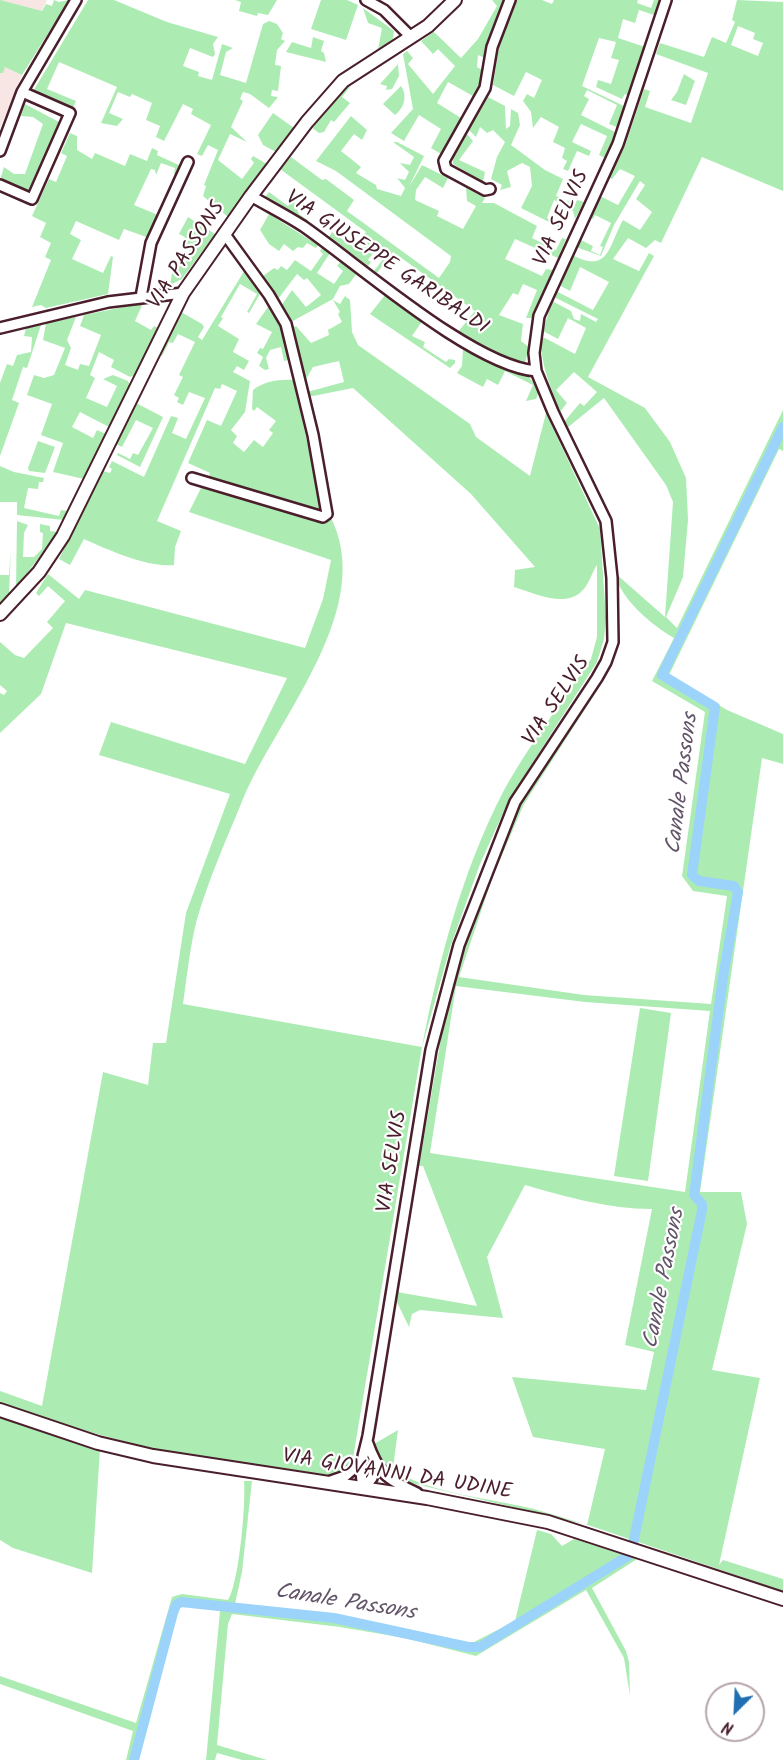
<!DOCTYPE html>
<html>
<head>
<meta charset="utf-8">
<style>
	body { margin:0 }
	#map { position:relative; width:783px; height:1760px; overflow:hidden; background:#fff; font-family:Kalam,sans-serif }
	canvas { display:block }
	.north { position:absolute; left:705px; top:1682px; width:60px; height:60px; box-sizing:border-box; background:#fff; border:2px solid #b7a5aa; border-radius:50%; rotate:204deg; font-size:16px; font-weight:700; line-height:24px; text-align:center; color:#4a1f2b }
	.north::after { content:''; display:block; margin:auto; width:21px; height:27px; background:#1f6fb2; clip-path:polygon(50% 0,100% 100%,50% 72%,0 100%) }
</style>
</head>
<body>
<div id="map">
<canvas width="783" height="1760"></canvas>
<div class="north">N</div>
</div>
<script>
const context = document.querySelector('canvas').getContext('2d');
context.lineJoin = 'round';
function paint(path, color) { context.fillStyle = color; context.fill(path, 'evenodd'); }
function strokePath(path, color, width, dash) { context.strokeStyle = color; context.lineWidth = width; context.lineCap = dash ? 'butt' : 'round'; context.setLineDash(dash || []); context.stroke(path); }
function drawText(font, color, halo, rows, align = 'center') {
  context.font = font + ' Kalam,sans-serif'; context.lineWidth = 4.5; context.setLineDash([]); context.textBaseline = 'middle'; context.strokeStyle = halo; context.fillStyle = color; for (const [text, x, y, turn = 0] of rows) {
    context.save(); context.translate(x, y); context.rotate((+turn || 0) * Math.PI / 180); context.textAlign = isNaN(turn) ? turn : align; if (halo) context.strokeText(text, 0, 0); context.fillText(text, 0, 0); context.restore();
  }
}
paint(new Path2D(`
	M0,0H47L14,70L22,75L0,128Z`), '#f8e6e5');
paint(new Path2D(`
	M0,0L42,11L46,4L52,6L54,0L59,2L69,0L22,75L5,67L3,73H0Z
	M88,0H114L167,22L218,37L213,44L215,54L213,57L190,48L183,66L199,72L198,76L212,80L222,44L233,48L226,52L220,75L246,83L263,24L269,21L277,24L283,33L281,39L285,41L277,50L275,65L281,66L278,91L272,90L271,96L278,97L269,108L250,94L243,92L240,99L243,101L231,127L247,142L230,134L218,160L242,179L254,163L251,159L253,156L267,164L228,217L203,196L206,186L204,185L218,150L208,145L202,156L197,154L211,125L191,114L193,109L183,104L164,141L156,137L160,126L146,120L152,103L132,94L130,97L118,92L109,113L123,119L117,126L101,123L117,87L59,62L47,89L76,101L72,110L32,93Z
	M235,0H277L268,15L258,13L257,16L239,11L241,2Z
	M321,0H347L358,5L346,40L311,29Z
	M492,0H503L486,45L485,58L478,55L477,67L484,71L483,79L473,96L448,82L437,103L461,118L441,154L431,148L441,129L419,115L404,141L391,133L413,109L403,54L407,51L413,58L408,64L433,94L455,66L438,49L433,54L421,41L434,32L461,58L478,39L497,6Z
	M517,0H542L552,4L554,0H638L637,3L651,8L654,0H662L657,16L639,10L635,23L623,19L618,38L648,48L630,96L625,94L622,99L596,87L598,80L611,84L619,60L611,58L616,42L599,38L582,86L626,107L619,128L609,124L617,105L587,90L584,96L589,99L581,115L617,133L605,158L599,155L607,136L581,124L572,142L591,151L589,156L577,151L568,171L563,169L567,161L562,158L565,148L553,142L559,127L541,117L533,128L531,112L523,101L527,94L534,98L542,80L526,72L514,96L493,85L499,47Z
	M737,0L783,2V191L702,157L661,243L655,240L646,248L628,238L613,259L639,271L649,253L654,256L588,377L645,408L670,442L686,478L688,520L683,577L666,617L677,628L783,410V451L779,449L669,675L727,710L783,734V764L762,758L700,1192H741L747,1224L712,1370L760,1378L719,1565L723,1560L783,1579V1591L588,1525L407,1482C389,1473 376,1466 374,1444L398,1430L393,1468C422,1493 496,1499 534,1509C552,1514 570,1520 587,1525L605,1449L533,1437L512,1377L646,1390L654,1352L625,1345L652,1209C608,1209 567,1197 525,1185L487,1257L503,1318L420,1310L412,1314L409,1327L395,1298L397,1292L477,1306L423,1166H419L446,1009L476,908L521,799L610,662L602,683L524,804L493,876L459,977L584,995L711,1004L727,896L693,891L682,876L705,712L652,681L674,638C653,626 619,598 615,573L665,617L673,502L666,485L604,398L567,428L564,422L580,403L584,406L597,392L574,372L556,390L567,403L560,412C552,389 539,363 542,338H545L575,354L586,328L568,318L558,339L543,331L552,301L571,311L574,319L580,321L581,314L596,322L598,319L554,297L556,291L593,310L609,282L580,267L570,291L559,285L572,255C609,274 608,247 623,220L640,230L652,212L636,199L645,185L640,181L614,225L601,256L576,247L579,239L593,246L591,251L600,255L603,247L600,246L611,223L595,215L593,219L590,218L600,196L618,205L635,176L620,169L612,179L609,178L625,146L644,89L650,91L645,107L691,123L708,73L656,54L660,43L704,57L712,37L726,43L735,22L732,20ZM738,26L755,33L753,39L763,43L758,56L731,45ZM456,986L585,1002L710,1011L685,1192L430,1153Z
	M363,8L394,31L393,39L378,50L382,28L368,23Z
	M313,37L324,41L321,51L324,53L326,62L286,52L292,42L311,48Z
	M398,64L399,76L392,89L386,90L387,86L380,84Z
	M684,74L695,81L686,105L671,100L677,92Z
	M348,85L350,87L342,97L350,103L334,122L331,120L324,132L319,133L311,127Z
	M401,86C408,96 404,108 395,115L383,104Z
	M488,97L505,106L506,129L510,126L511,109L518,113L520,125L511,145L545,170L563,179L556,196L575,204L577,200L584,202L575,219L573,211L554,200L547,218L564,226L563,229L521,208L532,186L530,167L522,163L507,171L511,187L500,190L502,185L491,179L497,157L505,142L493,130L487,133L480,127L476,137L469,130Z
	M25,104L59,122L28,191L0,180L4,167L14,174H25L43,124L33,117L21,116Z
	M273,113L294,128L276,152L263,145L258,135Z
	M351,116L367,130L362,140L354,134L341,151L361,167L356,173L376,185L377,189L401,196L405,188L397,178L405,180L409,172L400,163L410,165L414,157L393,142H397L424,156L409,187L422,165L448,178L443,188L425,177L416,190L415,200L439,211L437,216L463,229L476,206L467,201L466,188L485,198L482,203H494L537,226L532,238L556,250L562,238L566,239L558,258L515,239L505,259L542,276L546,269L553,270L533,318H526L537,290L523,284L518,295L513,293L499,315L523,324L521,341L529,347L525,363L500,354L458,332L475,311L393,252L377,273L374,271L386,255L377,248L368,260L371,262L368,266L329,237L332,232L355,248L366,232L280,169L291,157L322,180L326,179L354,200L347,211L439,278L450,262L451,256L336,171L316,161Z
	M70,133L77,136V150L92,159L95,153L125,166L130,154L147,161L152,148L158,151L157,155L181,166L177,176L174,174L175,168L161,163L156,175L155,170L151,169L134,205L158,215L149,238L124,229L119,240L76,221L70,234L81,240L72,259L103,273L111,256L113,257L108,294L46,308L41,305L32,307L51,260L45,257L51,243L40,237L46,223L32,216L49,179L56,182L67,156L61,153Z
	M467,134L473,141L459,160L485,172L483,182L453,164V158Z
	M269,192L288,206L293,199L299,214L309,221L307,224L264,198Z
	M269,214L318,245L316,248L307,243L303,248L298,247L293,251L284,244L279,251L269,244L260,230Z
	M188,217L215,234L182,279L170,285L174,261L184,265L190,250L181,243L185,237L179,234Z
	M322,248L330,253L317,273L334,284L343,271L337,266L341,261L357,273L349,284L340,286L333,299L291,322L281,306L292,290L306,307L321,295L307,278L304,280L297,274L278,299L263,276L274,268L278,270L281,266L287,270L295,260L311,271L323,254L320,251Z
	M246,268L260,294L249,313L247,312L257,294L240,284L221,317L223,318L218,326L239,339L233,352L249,361L244,370L237,366L233,372L250,381L245,412L231,430L237,436L233,443L244,452L254,440L263,447L273,433L269,430L276,421L257,407L254,411L252,409L253,390C264,381 280,379 293,380L323,511L318,512L208,479L210,473L188,463L207,420L221,426L237,391L222,384L220,389L215,388L157,521L181,531L175,547L174,565C149,568 108,550 84,539L70,565L59,559L103,471L110,473L112,469L109,467L112,461L144,477L171,416L178,418L172,433L186,439L205,398L189,392L183,405L177,402L179,398L174,395L183,377L179,375L195,342L178,334L173,343L169,342L162,356L160,355L181,312L202,324L204,327L198,337L202,340Z
	M386,294L423,320L412,336L425,342L423,347L446,362L449,359L455,360V363L450,368L370,314Z
	M345,296L350,300L352,332L358,345L470,424L476,437L530,476L546,413L600,529L606,619L604,639L597,662L510,798L480,864L450,948L422,1047L353,1458L355,1464L348,1470L330,1475C217,1469 106,1440 0,1403V1391L42,1406L103,1072L148,1085L153,1043H166L186,913L230,794L99,755L111,722L245,764L287,678L66,623L41,694L0,733V693L4,695L7,691L0,685V642L15,655L24,658L53,628L47,622L65,601L48,586L39,596L36,593L48,574L79,599L85,590L305,648L323,599L331,560L189,512L202,486L321,520L329,514C379,606 278,716 243,799C227,838 209,878 197,919C190,946 187,976 183,1004L422,1047C439,959 462,872 503,792C527,748 563,701 591,659L597,637V565C592,572 589,584 583,590C566,609 534,593 514,587L515,570L535,567L471,494L353,388L308,397L307,392L344,382L339,361L313,367L305,381L292,328L296,326L311,343L329,335L328,330L342,322L338,314L340,312L333,300L340,304Z
	M143,303L135,321L151,330L154,326L158,328L135,375L130,377L111,367L114,360L99,352L90,375L95,378L86,398L107,407L117,386L103,379L113,375L128,381L130,385L109,427L80,412L72,427L93,438L97,430L106,434L84,479L53,472L63,443L41,435L52,404L27,395L34,375L44,378L54,375L65,348L43,340L46,323L76,317L67,340L71,348L65,365L78,370L80,364L89,366L101,335L80,326L84,315Z
	M268,307L280,325L288,360L284,361L281,347L270,350L266,358L269,369L265,370L259,366L263,357L257,353L260,348L263,349L272,332L256,324Z
	M41,325L27,368L23,367L12,400L19,403L0,456V383L7,364L13,366L17,355L31,352L32,337L24,336L26,328Z
	M463,349L529,377L539,391L536,399L526,401L533,385L505,371L498,385L487,379L483,387L457,373L462,366Z
	M136,403L163,417L140,467L117,455L118,453L130,459L133,453L138,455L153,428L136,420L122,447L116,444Z
	M38,441L55,447L45,473L29,471L28,468Z
	M0,466L14,472L44,478L43,482H39L38,489L28,488L24,508L59,516L61,510L68,511L64,520L17,515V502H0Z
	M17,521L28,525L24,533L23,557H34L42,549L43,533L40,532V524L50,526V531L58,532L16,588Z
	M11,550L9,594L0,605V575H9Z
	M640,1008L671,1013L648,1181L614,1176Z
	M0,1417L100,1449L92,1573L13,1548L0,1540Z
	M244,1481H252L242,1572L235,1604L334,1614L472,1643L515,1621L537,1530L551,1534L562,1546L574,1539L637,1559L592,1588L626,1651L629,1662L630,1696L624,1658L586,1590L476,1656L405,1638L340,1627L232,1614L228,1624L217,1745L267,1760H242L217,1753L215,1760H206L220,1611L185,1606L178,1608L138,1760H126L133,1731L0,1684V1676L136,1723L172,1597L182,1594L228,1600C239,1584 246,1503 244,1481Z`), '#acecb3');
strokePath(new Path2D(`
	M134,1760L173,1613L176,1605L181,1602L334,1618L468,1647H480L628,1556L633,1544L702,1210V1204L694,1195L723,977L738,892L734,886L699,881L692,875L715,707L662,675L783,427`), '#9cd3fb', 10);
const street = new Path2D(`
	M366,0L384,10L411,37
	M0,151L22,92L76,0
	M0,185L32,199L70,113L22,92
	M490,189L485,190L446,169L444,161L485,88L492,47L510,0
	M251,196C268,206 286,215 303,226C358,264 473,366 536,371
	M141,297L151,243L188,162
	M0,328L108,302L183,293
	M192,478L323,517L327,514L313,435L286,324L269,295L224,233
	M367,1441C378,1473 386,1479 417,1493
	M328,1482L345,1476L359,1464
	M364,1488C357,1468 364,1455 368,1436L431,1050L459,945L515,802L597,678L606,662L613,642L612,578L606,521L553,412L536,371L534,353L539,316L618,144L666,0
	M364,1488L372,1478L376,1466`);
const secondary = new Path2D(`
	M0,614L39,572L63,536L183,293L251,196L307,122L343,81L428,26L455,0
	M0,1410L98,1443L153,1456L427,1498L548,1522L783,1599`);
strokePath(street, '#4a1f2b', 14);
strokePath(secondary, '#4a1f2b', 16);
strokePath(street, '#fff', 9);
strokePath(secondary, '#fff', 12);
drawText('21px', '#4a1f2b', '#fff', [
	["VIA SELVIS",563,219,-65],
	["VIA PASSONS",188,256,-57],
	["VIA GIUSEPPE GARIBALDI",386,264,34],
	["VIA SELVIS",558,702,-56],
	["VIA SELVIS",394,1162,-81],
	["VIA GIOVANNI DA UDINE",397,1476,9]
]);
drawText('italic 22px', '#635569', '#fff', [
	["Canale Passons",684,784,-83],
	["Canale Passons",666,1279,-79],
	["Canale Passons",345,1604,9]
]);
</script>
</body>
</html>
